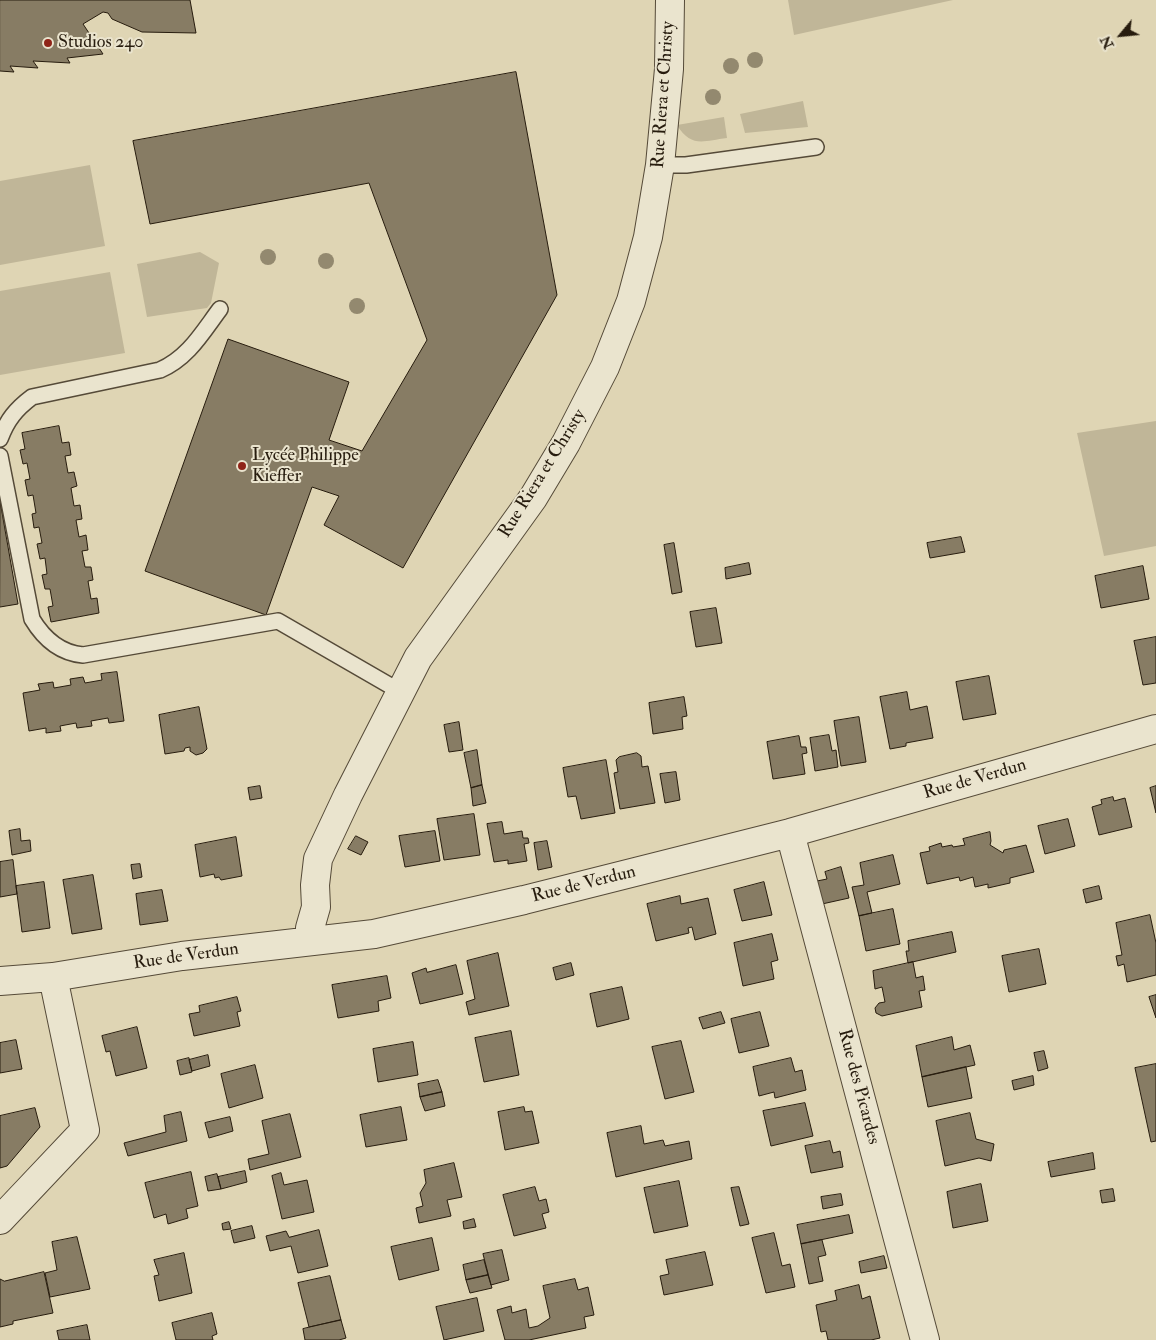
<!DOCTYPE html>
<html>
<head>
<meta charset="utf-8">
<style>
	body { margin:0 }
	#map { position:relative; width:1156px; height:1340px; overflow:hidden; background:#dfd5b4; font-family:"IM FELL Double Pica",serif }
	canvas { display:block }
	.north { position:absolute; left:1096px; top:10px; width:50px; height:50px; -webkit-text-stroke:4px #eae4ce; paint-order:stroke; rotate:242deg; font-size:14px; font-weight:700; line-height:20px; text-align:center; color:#271c0e }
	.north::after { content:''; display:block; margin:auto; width:18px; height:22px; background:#271c0e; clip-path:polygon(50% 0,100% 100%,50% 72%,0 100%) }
</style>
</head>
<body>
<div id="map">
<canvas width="1156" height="1340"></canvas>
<div class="north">N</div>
</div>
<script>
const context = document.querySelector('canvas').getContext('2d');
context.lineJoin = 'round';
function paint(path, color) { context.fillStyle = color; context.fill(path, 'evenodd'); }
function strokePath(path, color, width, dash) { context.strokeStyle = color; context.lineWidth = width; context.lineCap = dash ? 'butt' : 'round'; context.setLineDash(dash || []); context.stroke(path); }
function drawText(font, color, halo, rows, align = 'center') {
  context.font = font + ' "IM FELL Double Pica",serif'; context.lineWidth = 4; context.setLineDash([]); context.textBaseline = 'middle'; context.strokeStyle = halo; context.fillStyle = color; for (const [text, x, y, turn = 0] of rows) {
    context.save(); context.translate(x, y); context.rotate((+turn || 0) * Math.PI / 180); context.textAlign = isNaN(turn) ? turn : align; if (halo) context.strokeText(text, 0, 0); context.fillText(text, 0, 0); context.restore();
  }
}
paint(new Path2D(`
	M788,0H953L794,35Z
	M803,101L808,127L745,133L740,114Z
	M724,117L727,138C703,141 691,148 677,125Z
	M90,165L105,246L0,265V181Z
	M200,252L219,263L211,303L207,308L147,317L137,264Z
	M110,272L125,353L0,375V291Z
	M1156,421V546L1104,556L1077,433Z`), '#c0b698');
const building = new Path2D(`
	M0,0H190L196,33L142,32L112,19L108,13L103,12L83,24L103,54L67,58L70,63L33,61L38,68L10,66L14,72L0,71Z
	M516,72L557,295L403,568L324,525L339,496L312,487L266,615L145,571L228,339L349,382L329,440L362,451L427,340L369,183L150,224L133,141Z
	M59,426L62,443L69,442L71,455L65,456L68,473L74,472L77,486L71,488L74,506L80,505L82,519L76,520L79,537L86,535L88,550L82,551L85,567H91L93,580L88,581L91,599L97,598L99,613L51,622L48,607L53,606L50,589H45L42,575L47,574L45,558L40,559L37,544L42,543L39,527L34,528L32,514L36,513L33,495L28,496L25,480L30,479L27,463L23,464L20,450L25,449L22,433Z
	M0,501L18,604L0,607Z
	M961,537L965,552L930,558L927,543Z
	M674,543L682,592L672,594L664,545Z
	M749,563L751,574L726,579L725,568Z
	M1143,566L1149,599L1101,608L1095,576Z
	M716,608L722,643L696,647L690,612Z
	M1156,637V683L1143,685L1134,641Z
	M117,672L124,721L109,723L108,718L91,721L92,726L77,728L76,723L60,726L61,731L46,733V728L29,731L23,693L40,690L38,684L53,682L54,688L71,685L70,679L83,677L85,683L102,680L101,674Z
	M989,676L996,714L963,720L956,682Z
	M907,692L910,710L927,706L933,738L906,743V746L890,749L880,697Z
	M684,697L687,716L682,717L683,729L653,734L649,703Z
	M199,707L207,749L203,753L196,755L190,751V747L185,748L184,751L165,754L159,715Z
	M859,717L866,762L841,766L834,721Z
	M459,722L463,750L449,752L444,725Z
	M829,735L832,751L836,750L838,767L815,771L810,738Z
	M799,736L801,747H806L807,753L802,754L805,774L773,779L767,742Z
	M477,750L482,785L471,788L464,753Z
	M637,753L641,756L642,767L648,766L655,803L620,809L614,773L618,772L616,760L619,757Z
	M606,760L615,813L581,819L576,796L568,797L563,768Z
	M676,772L680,800L665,803L660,774Z
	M482,785L486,803L473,806L471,788Z
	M260,786L262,798L250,800L248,788Z
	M1156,786V813L1150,788Z
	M1113,797L1114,801L1125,798L1132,827L1099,835L1092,807L1102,804L1101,800Z
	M474,814L480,855L444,860L437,819Z
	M1068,819L1075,846L1045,854L1038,826Z
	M502,822L504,834L522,831L523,838H528L529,843L524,844L527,861L508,864V860L494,862L487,824Z
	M20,829L21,841L30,840L31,851L12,855L9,831Z
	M435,831L440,861L405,867L399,836Z
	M990,832L991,841L990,845L1003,853L1004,850L1026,845L1034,872L1010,878V883L988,888V884L975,887L973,877L960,881L959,877L927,884L920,853L930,851L929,847L941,843L942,847L952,845L953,847L965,845L963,839Z
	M356,836L368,842L361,855L348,849Z
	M236,837L242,876L221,880L219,877L215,878L214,874L200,877L195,845Z
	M547,841L552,867L538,870L534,843Z
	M893,855L900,884L867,892L872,913L859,916L852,887L864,885L860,863Z
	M13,860L17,894L0,897V862Z
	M140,864L142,877L133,879L131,865Z
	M841,867L849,898L822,904L817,881L827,879L825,872Z
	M93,875L102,929L72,934L63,880Z
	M44,882L50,928L22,932L16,886Z
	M764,882L772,915L742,921L734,890Z
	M1099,886L1102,899L1086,903L1083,890Z
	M162,890L168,921L140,925L136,894Z
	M680,896L681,904L708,898L716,934L695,940L692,927L688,928L689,933L656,941L647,904Z
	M893,909L900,944L866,951L859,916Z
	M1150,915L1156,943V975L1127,982L1124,964L1118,966L1116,956L1122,955L1116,923Z
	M952,932L956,952L908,963L906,951H909L908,941Z
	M772,934L778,960L771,962L774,979L743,986L734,943Z
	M1039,949L1046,984L1009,992L1002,956Z
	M498,953L509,1006L469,1015L466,1002L475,999L467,961Z
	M913,962L916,978L923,976L925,990L919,991L922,1007L882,1016L876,1013L875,1008L879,1003L885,1002L882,987L875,989L873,971Z
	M571,963L574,975L556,980L553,968Z
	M456,965L463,994L420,1004L412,973L426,968L427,972Z
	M387,976L391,998L378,1001L379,1011L338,1018L332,985Z
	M622,987L629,1019L597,1027L590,994Z
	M1156,995V1018L1149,997Z
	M237,997L241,1011L237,1012L240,1026L194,1036L189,1014L200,1012L199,1006Z
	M721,1012L725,1023L703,1029L699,1018Z
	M760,1012L769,1046L739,1053L731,1019Z
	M137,1027L147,1068L116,1076L110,1051L106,1052L102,1036Z
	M511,1031L519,1075L484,1082L475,1038Z
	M952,1037L954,1050L970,1045L975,1065L922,1077L916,1046Z
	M16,1040L22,1069L0,1073V1043Z
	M681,1041L694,1092L665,1099L652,1047Z
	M413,1042L418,1075L378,1082L373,1049Z
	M1044,1051L1048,1068L1038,1071L1034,1053Z
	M208,1055L210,1066L192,1071L189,1060Z
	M189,1058L192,1072L180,1075L177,1061Z
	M791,1058L795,1072L802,1070L806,1090L775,1098L774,1092L759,1096L753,1067Z
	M1156,1064V1141L1151,1142L1135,1068Z
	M255,1065L263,1098L229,1108L221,1074Z
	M966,1067L972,1098L928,1107L922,1077Z
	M1033,1076L1034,1085L1014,1090L1012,1081Z
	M438,1080L442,1092L420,1097L418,1084Z
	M442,1092L445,1106L425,1111L420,1097Z
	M805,1103L813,1136L771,1146L763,1111Z
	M401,1107L407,1140L366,1147L360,1115Z
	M524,1107L525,1112L532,1111L539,1143L505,1150L498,1112Z
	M35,1108L40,1127L7,1166L0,1168V1116Z
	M181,1112L187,1141L128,1156L124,1143L166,1132L164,1116Z
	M970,1113L976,1139L994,1144L991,1161L979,1158L945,1166L936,1121Z
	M290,1114L301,1157L250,1170L248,1159L269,1154L262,1121Z
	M230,1117L233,1131L209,1138L205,1123Z
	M641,1126L644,1144L663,1140L665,1146L689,1141L692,1159L616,1177L607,1133Z
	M830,1141L833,1153L840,1151L843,1167L811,1173L805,1146Z
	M1093,1153L1095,1169L1051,1177L1048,1162Z
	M454,1163L462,1197L447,1200L451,1216L419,1223L416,1208L423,1206L420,1193L426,1183L424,1170Z
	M245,1171L247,1182L221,1189L218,1177Z
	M191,1172L198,1206L186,1209L188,1218L168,1224L166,1214L154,1218L145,1183Z
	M281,1173L284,1185L307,1180L314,1212L282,1219L272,1176Z
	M217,1174L221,1189L208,1191L205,1177Z
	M679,1181L688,1226L654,1233L644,1188Z
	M981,1184L988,1221L953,1228L947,1192Z
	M535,1187L539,1201L546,1199L549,1212L542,1214L546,1228L514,1236L503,1195Z
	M739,1187L749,1224L740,1226L731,1188Z
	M1113,1189L1115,1201L1102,1203L1100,1191Z
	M841,1194L843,1205L823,1209L821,1197Z
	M849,1215L853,1233L801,1244L797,1225Z
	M474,1219L476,1227L464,1229L463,1222Z
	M229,1222L231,1229L223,1230L222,1224Z
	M252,1226L255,1238L234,1243L231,1231Z
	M319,1230L328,1266L298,1273L291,1246L270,1251L266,1236L286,1231L289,1237Z
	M774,1233L782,1266L790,1264L795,1287L766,1293L752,1238Z
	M77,1237L90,1289L50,1297L45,1273L57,1270L52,1242Z
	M432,1238L439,1270L399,1280L391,1247Z
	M822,1240L826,1255L818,1257L823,1281L809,1284L801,1244Z
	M502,1250L509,1280L491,1285L483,1254Z
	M705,1252L713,1285L664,1295L660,1276L669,1274L666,1260Z
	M184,1253L192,1293L159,1301L154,1276L159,1275L154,1260Z
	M884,1256L887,1268L861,1273L859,1262Z
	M484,1260L488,1275L466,1280L463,1265Z
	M44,1272L53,1313L13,1321V1324L0,1327V1279L4,1281Z
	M488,1275L492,1288L470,1293L466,1280Z
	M330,1276L341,1320L309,1327L298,1283Z
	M575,1279L578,1290L588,1287L594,1315L584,1317L586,1328L529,1340H505L497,1310L511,1306L512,1313L526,1309L529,1328L538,1326L550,1318L543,1286Z
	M859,1285L862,1299L870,1296L880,1338L871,1340H828L826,1331L821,1332L816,1305L837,1300L835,1291Z
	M477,1298L484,1331L444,1340L436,1307Z
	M212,1313L217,1334L212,1336L213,1340H176L172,1323Z
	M341,1320L346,1338L339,1340H305L303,1329Z
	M87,1325L90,1340H59L57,1331Z`);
paint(building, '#877c64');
strokePath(building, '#271c0e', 1);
const lane = new Path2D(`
	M660,165H686L816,147
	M0,439C7,420 16,409 32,397L160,370C188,358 202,333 220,309
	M0,456L32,619C44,639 60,653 83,655L278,621L401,692`);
const street = new Path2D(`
	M790,833L925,1340
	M312,941L310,928L316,907L315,885L318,859L348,795L418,658L533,498L566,443L605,367L631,301L648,237L660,165L669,69L670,0
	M0,981L53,977L182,956L374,934L524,900L790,833L1156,729
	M0,1220L85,1130L53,977`);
strokePath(lane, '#554a38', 18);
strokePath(street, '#554a38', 30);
strokePath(lane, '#eae4ce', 15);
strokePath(street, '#eae4ce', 28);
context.fillStyle = '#93896f';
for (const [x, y] of [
	[755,60],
	[731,66],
	[713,97],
	[268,257],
	[326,261],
	[357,306]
]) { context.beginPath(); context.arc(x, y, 8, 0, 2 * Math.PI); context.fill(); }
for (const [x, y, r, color] of [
	[48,43,5,"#8f2418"],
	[242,466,5,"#8f2418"]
]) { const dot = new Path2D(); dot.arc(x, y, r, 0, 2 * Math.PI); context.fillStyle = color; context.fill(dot); strokePath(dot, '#eae4ce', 2); }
drawText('18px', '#271c0e', '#eae4ce', [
	["Studios 240",58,43],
	["Lycée Philippe",252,456],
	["Kieffer",252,477]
], 'left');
drawText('18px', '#271c0e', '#eae4ce', [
	["Rue Riera et Christy",664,95,-86],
	["Rue Riera et Christy",543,474,-58],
	["Rue de Verdun",975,780,-16],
	["Rue de Verdun",584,885,-14],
	["Rue de Verdun",186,957,-8],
	["Rue des Picardes",858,1087,75]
]);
</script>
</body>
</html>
